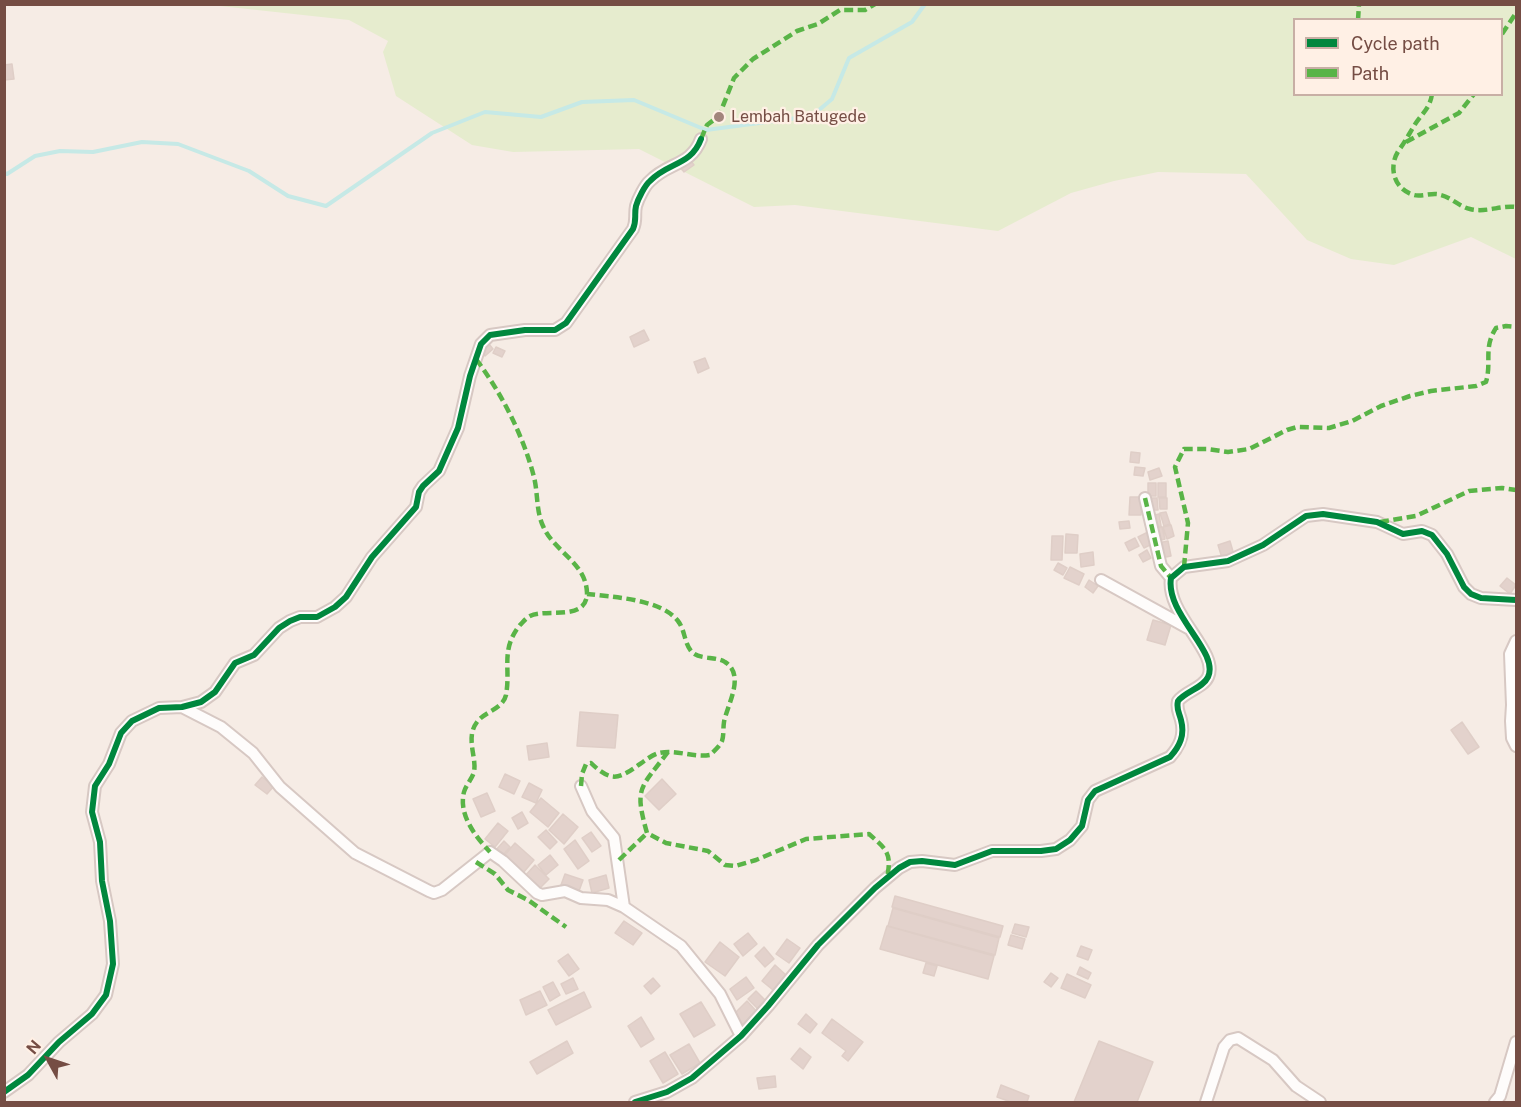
<!DOCTYPE html>
<html>
<head>
<meta charset="utf-8">
<style>
	body { margin:0 }
	#map { position:relative; width:1521px; height:1107px; overflow:hidden; background:#f6ece5; font-family:"Public Sans",sans-serif }
	canvas { display:block }
	.frame { position:absolute; inset:0; border:6px solid #754d44; pointer-events:none }
	.legend { position:absolute; left:1293px; top:18px; width:210px; height:78px; box-sizing:border-box; background:#fff0e5; border:2px solid #c8afa5; margin:0; padding:8px 10px; list-style:none; font-size:18px; color:#754d44 }
	.legend li { display:flex; align-items:center; gap:12px; height:30px }
	.legend b { width:30px; border:2px solid #c8afa5 }
	.north { position:absolute; left:18px; top:1029px; width:60px; height:60px; -webkit-text-stroke:4px #fff0e5; paint-order:stroke; rotate:310deg; font-size:16px; font-weight:700; line-height:24px; text-align:center; color:#754d44 }
	.north::after { content:''; display:block; margin:auto; width:21px; height:27px; background:#754d44; clip-path:polygon(50% 0,100% 100%,50% 72%,0 100%) }
</style>
</head>
<body>
<div id="map">
<canvas width="1521" height="1107"></canvas>
<div class="frame"></div>
<ul class="legend">
<li><b style="height:8px;background:#00873e"></b>Cycle path</li>
<li><b style="height:8px;background:#59b447"></b>Path</li>
</ul>
<div class="north">N</div>
</div>
<script>
const context = document.querySelector('canvas').getContext('2d');
context.lineJoin = 'round';
function paint(path, color) { context.fillStyle = color; context.fill(path, 'evenodd'); }
function strokePath(path, color, width, dash) { context.strokeStyle = color; context.lineWidth = width; context.lineCap = dash ? 'butt' : 'round'; context.setLineDash(dash || []); context.stroke(path); }
function drawText(font, color, halo, rows, align = 'center') {
  context.font = font + ' "Public Sans",sans-serif'; context.lineWidth = 4.5; context.setLineDash([]); context.textBaseline = 'middle'; context.strokeStyle = halo; context.fillStyle = color; for (const [text, x, y, turn = 0] of rows) {
    context.save(); context.translate(x, y); context.rotate((+turn || 0) * Math.PI / 180); context.textAlign = isNaN(turn) ? turn : align; if (halo) context.strokeText(text, 0, 0); context.fillText(text, 0, 0); context.restore();
  }
}
paint(new Path2D(`
	M211,5H1516V259L1471,237L1394,265L1351,259L1307,240L1246,174L1158,172L1114,181L1071,193L998,231L795,205L754,207L639,149L513,152L472,145L396,96L383,52L388,41L349,20ZM1294,20H1502V94H1294Z`), '#e6ecce');
strokePath(new Path2D(`
	M4,173L7,174L35,156L60,151L93,152L142,142L178,144L249,171L288,196L326,206L432,133L485,112L541,117L582,102L634,100L706,130L812,116L832,99L849,58L912,22L925,4`), '#c6e9e6', 4);
const building = new Path2D(`
	M12,64L14,79L4,80V65Z
	M690,160L694,165L684,172L680,167Z
	M644,330L649,340L634,347L630,337Z
	M489,344L493,349L485,356L481,351Z
	M496,347L505,351L502,357L493,353Z
	M705,358L709,368L698,373L694,362Z
	M1131,452L1140,453L1139,463L1130,462Z
	M1135,467L1145,468L1143,476L1134,475Z
	M1159,468L1162,476L1150,480L1148,472Z
	M1148,483H1156V496H1148Z
	M1158,483H1166V497H1158Z
	M1130,497H1142L1141,515H1129Z
	M1150,498H1157L1158,510H1150Z
	M1159,498H1167V509H1160Z
	M1166,512L1170,524L1164,526L1160,513Z
	M1159,514L1161,526L1153,528L1151,516Z
	M1129,521L1130,528L1120,529L1119,522Z
	M1171,525L1174,536L1167,539L1163,527Z
	M1162,527L1165,539L1158,541L1155,529Z
	M1148,532L1154,543L1144,548L1138,537Z
	M1066,534L1078,535L1077,553H1065Z
	M1052,536H1063L1062,560H1051Z
	M1135,538L1139,546L1129,551L1125,543Z
	M1168,541L1171,556L1161,558L1158,543Z
	M1230,541L1234,555L1222,558L1218,545Z
	M1147,550L1151,558L1143,562L1139,555Z
	M1093,552L1094,565L1081,567L1080,554Z
	M1058,563L1067,568L1063,575L1054,570Z
	M1070,567L1084,574L1079,585L1064,578Z
	M1507,578L1516,585L1510,594L1500,586Z
	M1089,580L1098,586L1093,593L1085,587Z
	M1153,620L1171,625L1165,645L1147,640Z
	M580,712L618,715L615,748L577,746Z
	M1462,722L1479,747L1468,754L1451,730Z
	M547,743L549,757L529,760L527,746Z
	M505,774L520,781L514,794L499,787Z
	M262,777L274,786L267,794L255,785Z
	M662,779L676,794L659,810L645,796Z
	M529,783L542,790L536,803L522,797Z
	M487,793L495,811L481,817L473,799Z
	M541,798L559,813L548,827L530,812Z
	M522,812L528,823L518,829L512,818Z
	M563,814L578,827L564,844L549,830Z
	M498,823L508,831L495,847L485,839Z
	M546,830L557,842L550,849L538,837Z
	M591,832L601,846L592,852L582,838Z
	M575,840L589,861L578,869L564,849Z
	M504,841L510,847L502,856L496,850Z
	M515,843L534,860L523,873L504,856Z
	M550,855L558,865L546,875L538,865Z
	M535,865L549,879L538,890L524,877Z
	M565,874L583,880L579,891L561,885Z
	M606,875L609,888L592,893L589,880Z
	M895,896L1003,926L1000,937L892,907Z
	M893,908L999,938L995,955L888,926Z
	M624,921L642,933L633,945L615,933Z
	M1015,924L1029,927L1026,937L1012,933Z
	M887,926L994,956L988,979L880,949Z
	M748,933L757,944L743,956L734,944Z
	M1011,935L1025,939L1022,949L1008,945Z
	M787,939L800,948L789,963L776,954Z
	M720,942L739,957L725,976L705,962Z
	M1081,946L1092,950L1088,960L1077,956Z
	M764,947L774,959L765,967L755,956Z
	M568,954L579,969L569,976L558,961Z
	M926,963L937,966L934,976L923,973Z
	M775,965L786,975L773,990L762,981Z
	M1080,967L1091,973L1088,979L1077,974Z
	M1051,973L1058,978L1051,987L1044,982Z
	M1067,974L1091,985L1085,998L1061,988Z
	M746,977L754,988L737,1000L730,989Z
	M573,978L578,989L566,994L561,984Z
	M653,978L660,986L651,994L644,986Z
	M553,982L560,995L550,1001L543,987Z
	M540,991L547,1005L526,1015L520,1000Z
	M756,991L767,1002L759,1010L748,999Z
	M584,992L591,1007L556,1025L548,1010Z
	M747,1001L758,1013L744,1026L733,1015Z
	M701,1002L715,1025L694,1037L680,1014Z
	M806,1014L817,1024L810,1033L798,1024Z
	M641,1017L654,1039L641,1047L628,1026Z
	M832,1019L863,1042L848,1061L842,1056L846,1051L822,1033Z
	M567,1041L573,1053L537,1074L530,1062Z
	M1099,1041L1153,1062L1137,1102H1074Z
	M689,1044L700,1063L682,1074L670,1055Z
	M800,1048L811,1057L803,1069L791,1059Z
	M665,1052L678,1074L663,1083L650,1061Z
	M775,1076L776,1087L759,1089L757,1078Z
	M1001,1085L1029,1096L1027,1102H1011L997,1097Z`);
paint(building, '#e3d2cc');
strokePath(building, '#dfcec7', 1.5);
const street = new Path2D(`
	M1145,498L1161,566L1171,578
	M1101,580L1188,628
	M1516,641L1510,654L1512,705L1511,721L1512,738L1516,746
	M182,707L221,727L253,753L280,787L355,853L429,891L434,893L442,890L490,852L503,861L537,893L542,895L565,891L581,898L608,900L624,907L681,946L720,994L741,1036
	M581,786L592,811L614,838L624,907
	M4,1092L28,1075L59,1042L92,1014L106,995L113,964L110,921L102,881L100,842L92,812L95,786L109,764L121,733L132,721L159,708L182,707L201,702L215,692L235,663L254,655L279,628L290,621L300,617H317L335,607L346,597L372,557L416,507L419,492L423,486L439,471L458,428L470,376L481,344L490,335L525,330H555L566,323L633,229C637,220 634,215 636,206C638,199 645,185 650,181C668,162 691,166 701,139
	M635,1102L667,1092L692,1078L741,1036L768,1006L818,945L875,888L899,868L910,862L922,861L955,865L992,851H1041L1056,849L1070,840L1082,826L1088,800L1095,791L1170,757C1180,746 1185,735 1181,720C1179,712 1176,709 1178,701C1186,691 1203,688 1208,677C1220,652 1165,614 1171,578L1184,567L1228,561L1263,545L1306,516L1323,514L1377,522L1403,534L1422,531L1432,535L1447,554L1464,587L1471,594L1481,598L1516,600
	M1206,1102L1224,1047L1230,1040L1238,1038L1273,1060L1296,1086L1320,1102
	M1495,1102L1500,1096L1516,1042`);
strokePath(street, '#d7c8c3', 14);
strokePath(street, '#fefcfb', 10);
strokePath(new Path2D(`
	M1358,20L1359,4
	M1502,34L1516,13
	M1432,94C1430,109 1421,114 1414,126C1409,134 1405,142 1399,150C1388,166 1393,189 1414,195C1422,197 1433,192 1441,195C1452,198 1460,207 1470,209C1486,213 1501,205 1516,207
	M701,139L707,125L719,116L734,78L753,59L797,31L818,24L840,10H865L875,4
	M1406,142L1459,113L1474,94
	M476,359C502,394 523,435 534,477C538,493 536,511 543,526C554,552 586,562 587,593C587,622 546,608 530,616C526,618 523,622 520,625C500,650 511,668 506,695C503,709 484,712 477,722C465,738 477,757 474,772C472,779 466,785 464,792C458,815 476,837 490,852
	M1145,498L1161,566L1171,578
	M1380,522L1416,516L1469,491L1502,488L1516,490
	M1184,567L1188,523L1175,467L1184,449H1207L1228,452L1249,449L1287,430L1297,427L1329,428L1352,421L1381,406L1410,396L1431,391L1476,386L1486,382C1492,361 1483,348 1496,328L1506,326L1516,327
	M668,752C640,789 634,787 647,833L666,843L708,851L725,865L735,866L756,860L806,839L869,834C887,850 892,853 887,878
	M581,786L582,774L586,764L591,763C596,768 603,774 610,776C625,781 644,757 659,753C676,749 693,758 710,755C714,751 720,746 722,741C724,735 723,728 724,722C727,705 746,675 725,662C716,656 698,660 691,651C684,642 685,630 678,621C661,599 613,597 587,594
	M619,860L647,833
	M476,862L495,874L508,890L528,900L566,927`), '#59b447', 4.5, [9, 4.5]);
strokePath(new Path2D(`
	M4,1092L28,1075L59,1042L92,1014L106,995L113,964L110,921L102,881L100,842L92,812L95,786L109,764L121,733L132,721L159,708L182,707L201,702L215,692L235,663L254,655L279,628L290,621L300,617H317L335,607L346,597L372,557L416,507L419,492L423,486L439,471L458,428L470,376L481,344L490,335L525,330H555L566,323L633,229C637,220 634,215 636,206C638,199 645,185 650,181C668,162 691,166 701,139
	M635,1102L667,1092L692,1078L741,1036L768,1006L818,945L875,888L899,868L910,862L922,861L955,865L992,851H1041L1056,849L1070,840L1082,826L1088,800L1095,791L1170,757C1180,746 1185,735 1181,720C1179,712 1176,709 1178,701C1186,691 1203,688 1208,677C1220,652 1165,614 1171,578L1184,567L1228,561L1263,545L1306,516L1323,514L1377,522L1403,534L1422,531L1432,535L1447,554L1464,587L1471,594L1481,598L1516,600`), '#00873e', 6);
for (const [x, y, r, color] of [
	[719,117,6,"#a2857c"]
]) { const dot = new Path2D(); dot.arc(x, y, r, 0, 2 * Math.PI); context.fillStyle = color; context.fill(dot); strokePath(dot, '#fff0e5', 2); }
drawText('16px', '#754d44', '#fff0e5', [
	["Lembah Batugede",731,117]
], 'left');
</script>
</body>
</html>
